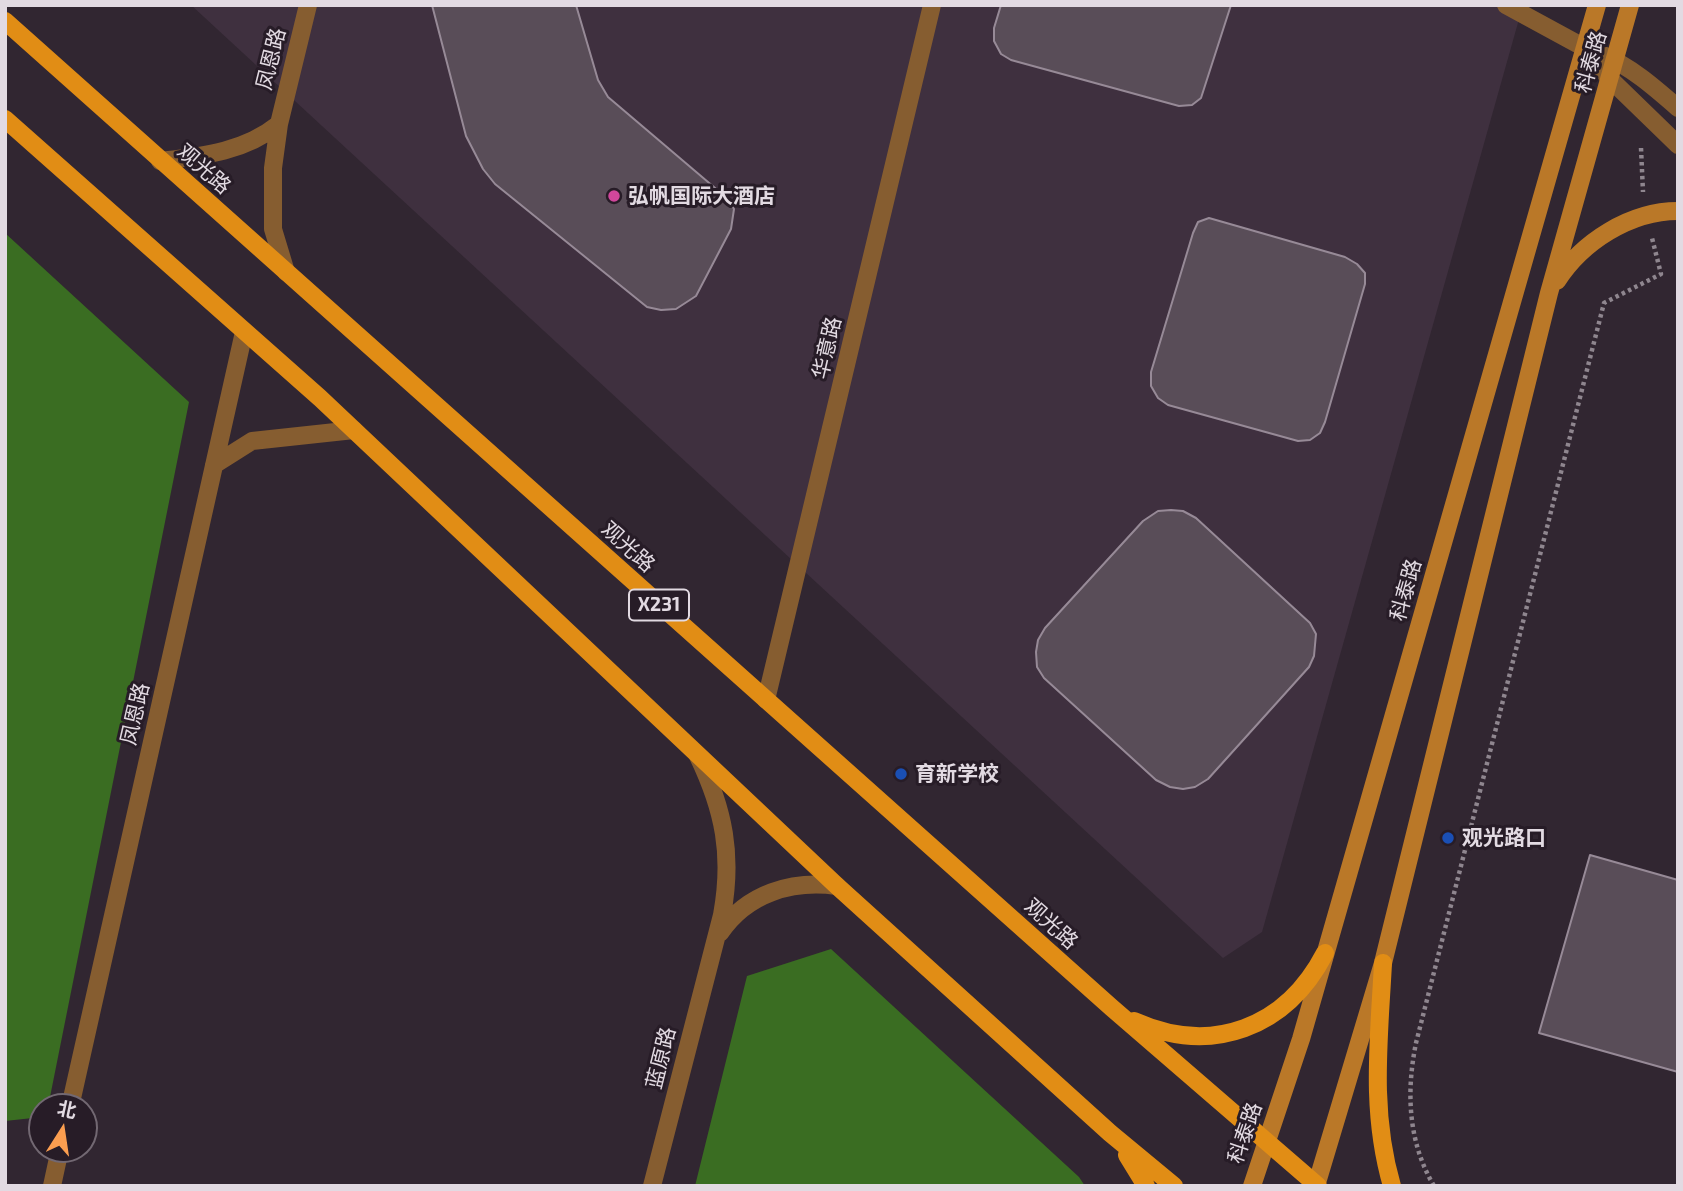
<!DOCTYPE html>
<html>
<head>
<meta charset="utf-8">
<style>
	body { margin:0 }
	#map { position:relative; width:1683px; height:1191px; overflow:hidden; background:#312631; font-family:"Exo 2","Noto Sans SC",sans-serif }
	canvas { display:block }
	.frame { position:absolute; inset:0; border:7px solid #e2dae2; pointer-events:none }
	.north { position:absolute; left:28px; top:1093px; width:70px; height:70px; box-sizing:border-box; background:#271c27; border:2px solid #726872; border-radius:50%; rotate:12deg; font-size:19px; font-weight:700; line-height:28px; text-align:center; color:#e2dae2 }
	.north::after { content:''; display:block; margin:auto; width:24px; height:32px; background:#fb9e50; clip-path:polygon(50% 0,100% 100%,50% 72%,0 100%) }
</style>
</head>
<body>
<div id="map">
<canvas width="1683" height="1191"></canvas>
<div class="frame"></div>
<div class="north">北</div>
</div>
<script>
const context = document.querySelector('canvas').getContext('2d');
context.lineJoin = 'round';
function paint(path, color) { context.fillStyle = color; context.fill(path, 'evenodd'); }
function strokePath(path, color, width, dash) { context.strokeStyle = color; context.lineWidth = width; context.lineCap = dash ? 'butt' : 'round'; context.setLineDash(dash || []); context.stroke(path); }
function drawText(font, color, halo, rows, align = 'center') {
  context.font = font + ' "Exo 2","Noto Sans SC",sans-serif'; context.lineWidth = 6; context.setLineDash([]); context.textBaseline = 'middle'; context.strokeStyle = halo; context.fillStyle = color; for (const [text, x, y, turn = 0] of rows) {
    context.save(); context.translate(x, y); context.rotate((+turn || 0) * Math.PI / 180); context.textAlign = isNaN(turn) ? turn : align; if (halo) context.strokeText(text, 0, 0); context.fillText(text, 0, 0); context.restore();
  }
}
paint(new Path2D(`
	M191,5H1523L1262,932L1223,958Z`), '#3f303f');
paint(new Path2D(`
	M5,233L189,402L48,1107H42V1117L5,1121Z
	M831,949L1079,1177L1085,1186H695L747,976Z`), '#3a6d22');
const building = new Path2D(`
	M432,5H576L598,80L608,97L728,199L734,209L731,229L696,296L676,309L661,310L647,307L495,184L483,169L466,136Z
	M1001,5H1231L1201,98L1192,105L1179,106L1011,60L1001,54L994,41V28Z
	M1209,218L1345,257L1357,264L1365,273V284L1325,422L1320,433L1310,440L1298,441L1168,405L1158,398L1151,386V372L1193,233L1198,222Z
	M1171,510L1183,511L1196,518L1310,623L1316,634L1314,656L1309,667L1208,779L1195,787L1183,789L1170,787L1156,780L1044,678L1037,667L1036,652L1038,640L1045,628L1143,521L1158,511Z
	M1590,855L1678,880V1072L1539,1033Z`);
paint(building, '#594d58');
strokePath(building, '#978a97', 2);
strokePath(new Path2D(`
	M1641,148L1643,192
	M1434,1186C1408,1142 1406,1092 1416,1043L1604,303L1661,274L1652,238`), '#8f868f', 4.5, [3.5, 3.5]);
strokePath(new Path2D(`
	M1506,5L1585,48
	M766,700L932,5`), '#865d30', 18);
strokePath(new Path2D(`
	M1585,48L1610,79L1678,145
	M1601,54C1630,66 1654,87 1678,108
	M279,124L308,5
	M160,161C203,156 244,152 279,124L273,168V229L286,272
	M214,465L252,441L354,430
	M720,933C747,893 792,880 837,886
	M70,1107L244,332
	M52,1186L60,1149
	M652,1186L722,915C733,855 724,810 698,756`), '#865d30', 18);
strokePath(new Path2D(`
	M1557,281C1582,242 1630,211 1678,211
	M1252,1186L1301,1039L1597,5
	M1316,1186L1383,963L1549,293L1630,5`), '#ba7828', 18);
strokePath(new Path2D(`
	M5,21L1112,1008L1318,1186
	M5,119L320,398L837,886L1110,1133L1174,1186
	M1383,963C1379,1040 1370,1111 1392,1186
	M1134,1021C1212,1056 1286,1028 1325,953
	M1127,1155L1146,1186`), '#e18d15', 18);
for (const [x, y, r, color] of [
	[614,196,7,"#d1479c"],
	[901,774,7,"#1a4fb4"],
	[1448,838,7,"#1a4fb4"]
]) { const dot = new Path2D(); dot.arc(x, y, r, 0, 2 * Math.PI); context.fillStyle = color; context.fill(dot); strokePath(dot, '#271c27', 2.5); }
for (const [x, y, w] of [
	[659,605,60]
]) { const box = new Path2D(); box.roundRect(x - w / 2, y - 15.5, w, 31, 5); context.fillStyle = '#271c27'; context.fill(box); strokePath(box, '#e2dae2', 2); }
drawText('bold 19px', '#e2dae2', null, [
	["X231",659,605]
]);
drawText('21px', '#e2dae2', '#271c27', [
	["凤恩路",271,59,-76],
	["科泰路",1591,62,-74],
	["观光路",204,169,41],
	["华意路",827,348,-77],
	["观光路",628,547,42],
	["科泰路",1406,590,-74],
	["凤恩路",135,714,-77],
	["观光路",1051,924,42],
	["蓝原路",661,1058,-76],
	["科泰路",1245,1133,-71]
]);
drawText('bold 21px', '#e2dae2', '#271c27', [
	["弘帆国际大酒店",628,196],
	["育新学校",915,774],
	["观光路口",1462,838]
], 'left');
</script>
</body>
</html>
